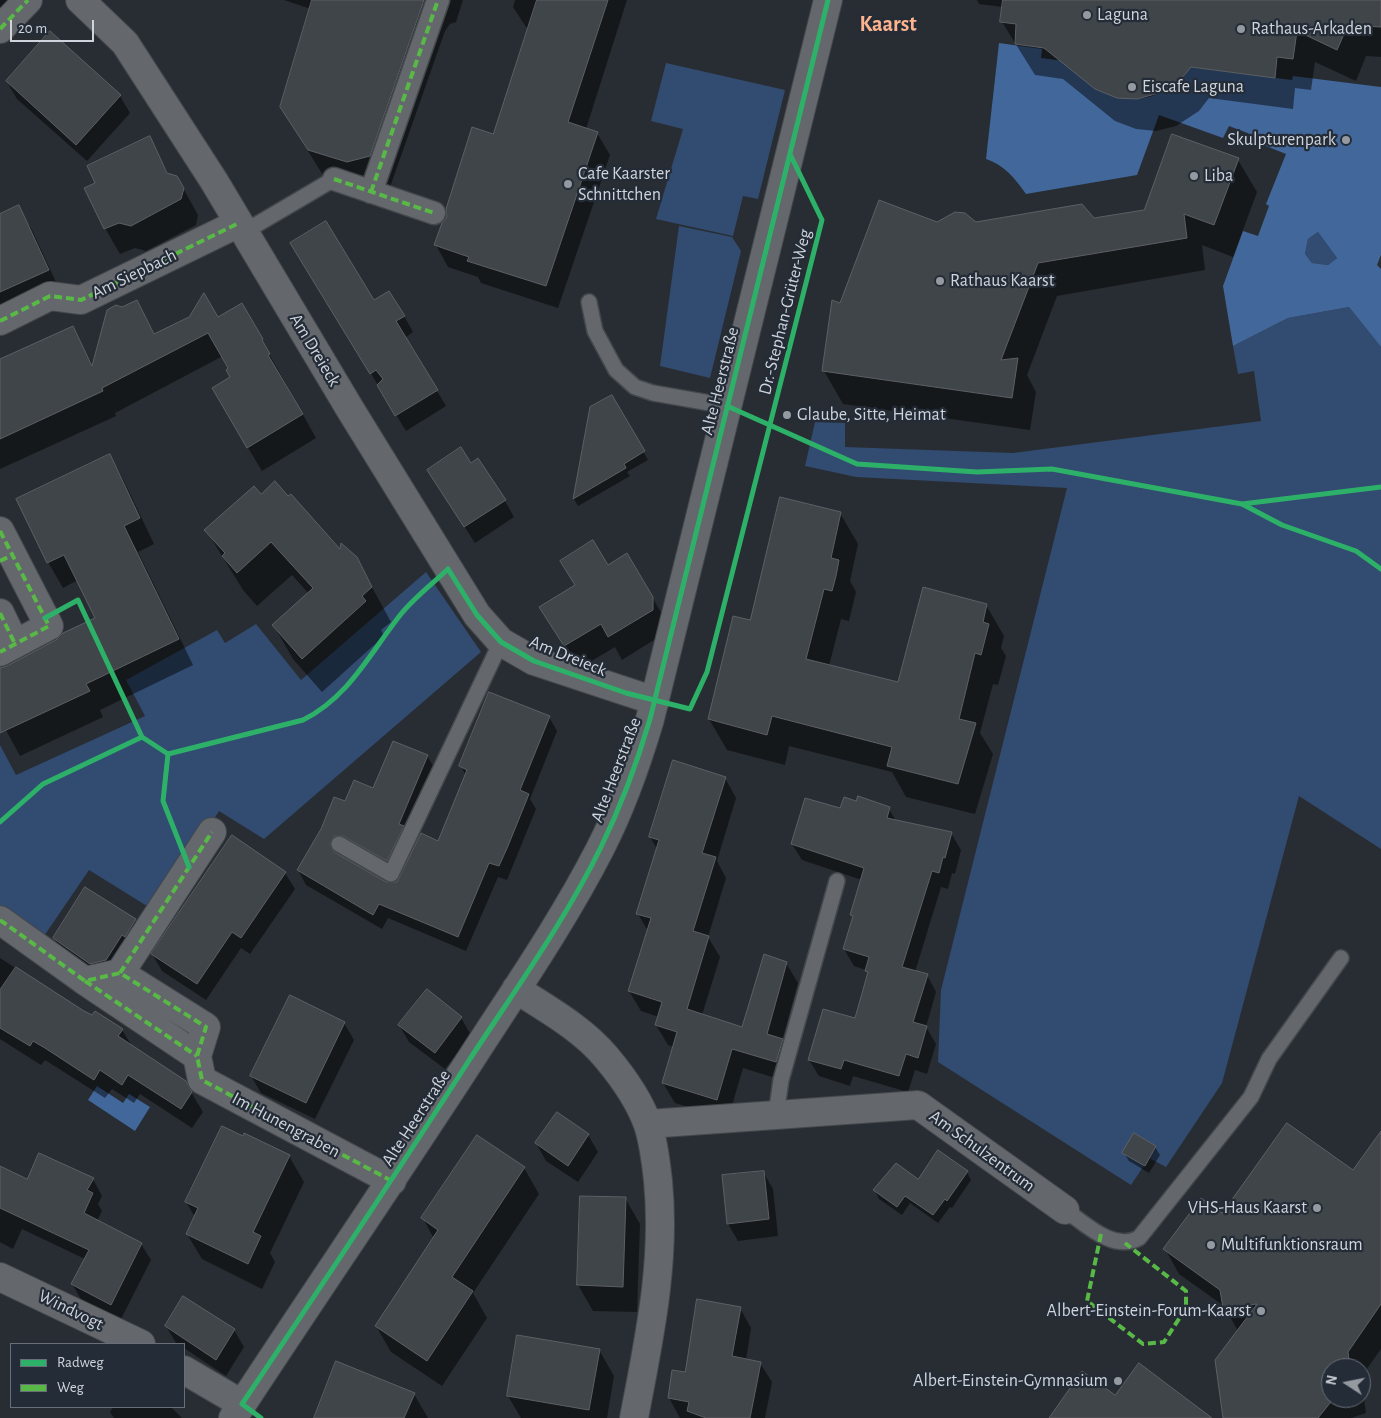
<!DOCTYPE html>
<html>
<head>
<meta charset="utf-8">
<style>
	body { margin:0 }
	#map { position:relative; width:1381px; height:1418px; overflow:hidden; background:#282d33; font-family:"Alegreya Sans",sans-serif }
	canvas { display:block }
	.legend { position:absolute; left:10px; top:1343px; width:175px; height:65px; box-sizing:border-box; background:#242c37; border:1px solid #686f79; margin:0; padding:6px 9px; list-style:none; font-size:15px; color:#cfd4dc }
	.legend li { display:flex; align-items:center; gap:10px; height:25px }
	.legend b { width:25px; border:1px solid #686f79 }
	.north { position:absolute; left:1321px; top:1358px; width:50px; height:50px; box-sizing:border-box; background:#242c37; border:1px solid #686f79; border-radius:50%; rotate:281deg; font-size:14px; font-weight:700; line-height:20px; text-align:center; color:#cfd4dc }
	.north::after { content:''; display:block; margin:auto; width:18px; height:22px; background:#959aa1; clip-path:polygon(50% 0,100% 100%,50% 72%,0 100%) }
	.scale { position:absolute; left:10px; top:20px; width:84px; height:22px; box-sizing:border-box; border:2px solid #cfd4dc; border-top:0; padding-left:6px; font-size:15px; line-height:18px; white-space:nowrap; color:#cfd4dc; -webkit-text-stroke:4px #242c37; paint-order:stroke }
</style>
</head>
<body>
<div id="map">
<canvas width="1381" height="1418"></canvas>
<ul class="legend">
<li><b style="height:6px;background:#2db169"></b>Radweg</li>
<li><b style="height:6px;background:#58b947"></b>Weg</li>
</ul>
<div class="north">N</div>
<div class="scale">20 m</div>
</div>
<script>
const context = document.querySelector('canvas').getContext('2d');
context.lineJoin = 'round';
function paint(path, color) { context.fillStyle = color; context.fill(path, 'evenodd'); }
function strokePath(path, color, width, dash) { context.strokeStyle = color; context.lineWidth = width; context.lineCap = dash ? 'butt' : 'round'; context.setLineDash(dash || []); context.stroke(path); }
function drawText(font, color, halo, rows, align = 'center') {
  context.font = font + ' "Alegreya Sans",sans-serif'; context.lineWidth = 4.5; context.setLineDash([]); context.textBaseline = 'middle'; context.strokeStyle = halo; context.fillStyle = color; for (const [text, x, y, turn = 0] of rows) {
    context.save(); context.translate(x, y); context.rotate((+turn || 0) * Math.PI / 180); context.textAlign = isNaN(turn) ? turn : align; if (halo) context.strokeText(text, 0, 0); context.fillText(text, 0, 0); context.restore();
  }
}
paint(new Path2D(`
	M666,63L785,90L758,199L743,196L733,236L656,219L683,129L651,121Z
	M679,226L732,237L741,251L710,378L660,366Z
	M1318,232L1337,258L1328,265L1312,263L1305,254L1308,239Z
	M1349,307L1381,347V849L1299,796L1222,1083L1166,1167L1149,1158L1131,1185L938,1062L941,990L1067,488L856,477L805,466L815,422L845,423V447L1013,453L1261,421L1254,371L1238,374L1233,346L1288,318Z
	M426,572L481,652L264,839L219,811L155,911L89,870L42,939L0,912V745L16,775L145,716L126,680L217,630L225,643L256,624L301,680Z`), '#324b70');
paint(new Path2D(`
	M999,43L1042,49L1041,58L1109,67L1083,79C1111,101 1146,107 1175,84C1181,79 1187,74 1189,67L1292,80L1293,76L1381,87V255L1377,265L1381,269V347L1349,307L1288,318L1233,346L1223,286L1243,231L1258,236L1269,206L1266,204L1286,154L1256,142L1258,137L1229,126L1223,138L1159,115L1137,175L1026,194C1015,178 1004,165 986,159ZM1318,232L1337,258L1328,265L1312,263L1305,254L1308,239Z
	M97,1086L123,1103L129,1094L150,1107L135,1131L88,1100Z`), '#42679b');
paint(new Path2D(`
	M0,0H14L0,28Z
	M284,0H463L456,22L450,24L445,31L389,190L329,185L281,107L311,9Z
	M515,0H627L586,129L597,133L610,155L558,308L481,283L478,277L448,267L436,245L448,217L494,135L528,30L513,7Z
	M977,0H1381V57L1366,56L1356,81L1315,62L1311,90L1295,88L1293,109L1209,98L1199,111L1176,126L1156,131L1136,129L1115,121L1063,79L1035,75L1002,22L1003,7L979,4Z
	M7,82L120,96L130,113L87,161L17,99Z
	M149,138L169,175L177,177L198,215L196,225L146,251L135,248L120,254L105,228L97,184Z
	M1238,160L1257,192L1233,257L1202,245L1205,270L1057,296L1027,375L1036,392L1030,430L843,404L824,371L841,304L937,223L1093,219L1144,211Z
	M18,207L32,230L61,293L0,313V216Z
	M301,259L374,302L404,316L413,332L405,338L446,406L406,431Z
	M137,301L155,335L218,319L242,305L316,438L262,471L227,413L231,377L230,368L223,356L115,413L116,416L0,469V361L73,327L93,366L123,309Z
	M611,397L648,460L627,472L630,476L578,506L574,499L591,408Z
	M110,455L124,481L154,544L138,552L193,665L100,710L103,717L20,756L0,719V669L8,667L96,618L78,580L63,588L48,562Z
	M471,464L505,501L514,517L475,543L428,470Z
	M261,495L341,552L356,558L391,622L381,630L384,636L322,692L293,659L274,626L309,594L292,575L257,606L243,590L206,530Z
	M840,513L858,544L850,581L856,592L849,621L841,619L829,666L899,683L986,605L1004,636L1001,648L1006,656L998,685L993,684L980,733L993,754L975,814L906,797L892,772L789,746L785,765L727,750L709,719L751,622Z
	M652,597L666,621L665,633L622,660L615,647L578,669L554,631Z
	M549,717L557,731L530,799L536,809L507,880L498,877L466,951L388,918L382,929L306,885L298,870L346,803L374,790L427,756L436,770L395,874L342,850L339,856L386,883H397L439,843L466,776L461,766Z
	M725,778L736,798L717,861L726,878L708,937L720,957L702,1015L743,1028L786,963L798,983L782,1041L793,1061L788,1082L743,1068L728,1119L675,1103L663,1083L674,1047L668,1045L656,1025L659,1017L641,1011L629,991L648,931L638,914L657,849L650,837Z
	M857,802L889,809L896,821L951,833L961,850L955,874L952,873L948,889L941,887L915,972L927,975L936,992L926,1027L936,1044L927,1074L915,1070L908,1092L853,1076L850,1086L819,1076L809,1060L856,1019L869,976L866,970L854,966L844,949L853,918L851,915L862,880L802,860L792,844L841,810Z
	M285,873L295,889L250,954L241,948L206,1000L162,971L152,954Z
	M85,889L135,920L150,946L121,986L69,964L54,938Z
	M0,958L83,1012L122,1030L132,1046L185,1082L203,1112L192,1128L140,1094L134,1103L112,1089L105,1098L45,1060L41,1065L0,1039Z
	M461,1018L471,1035L445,1069L409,1042L399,1025Z
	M344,1023L354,1040L315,1119L261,1093L251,1076Z
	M1381,1133V1349L1361,1377L1366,1413L1351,1418H1225L1238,1331L1224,1306L1179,1274L1165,1249L1222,1215L1353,1172ZM1331,1368H1361V1398H1331Z
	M588,1135L598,1152L578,1182L546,1161L536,1143Z
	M477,1137L524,1168L539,1194L473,1293L487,1318L442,1386L391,1352L376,1326L434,1239L423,1218Z
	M1155,1147L1160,1155L1149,1173L1129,1161L1124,1153Z
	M289,1156L304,1182L270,1253L275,1262L262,1289L202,1259L187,1234L195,1217L186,1202Z
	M0,1167L28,1181L93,1179L102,1196L98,1204L102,1211L97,1221L141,1244L151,1260L120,1321L82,1301L72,1284L85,1259L22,1229L13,1249L0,1242Z
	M763,1172L773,1189L778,1236L738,1241L728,1224Z
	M967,1172L971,1180L952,1208L950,1207L938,1223L910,1203L902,1215L879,1199L875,1191Z
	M625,1198L640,1224L637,1312L593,1311L578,1285Z
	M740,1308L751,1328L746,1360L760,1363L772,1382L765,1418H680L669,1398L686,1374Z
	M166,1326L234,1330L244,1347L226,1376L184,1348V1344L176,1343Z
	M599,1350L614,1376L607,1418H521L508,1396Z
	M414,1394L428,1418H315Z
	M113,1407H171L182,1418H114L110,1412Z`), '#0007');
const building = new Path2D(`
	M312,0H424L370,156L347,162L308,150L280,107Z
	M537,0H608L568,122L598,132L546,286L467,261L469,257L434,245L442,223L447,217L446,209L472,127L493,134Z
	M1003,0H1381V27L1348,25L1337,50L1297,31L1293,59L1277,57L1275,78L1191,67L1181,79L1166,91L1137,99L1117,98L1095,89L1044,48L1015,44L1016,24L1000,22Z
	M50,31L121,95L76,145L6,81Z
	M1172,134L1239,158L1214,225L1184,214L1187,238L1038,263L1001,360L1018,358L1012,398L822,371L832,300L840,303L879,200L937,222L955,212L965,213L976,222L1082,204L1094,218L1144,210Z
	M150,136L167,173L177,176L184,188L181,199L131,226L119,223L104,229L84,188L95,183L87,166Z
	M19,205L49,270L0,292V214Z
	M326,221L374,300L389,291L405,316L396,321L438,390L395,416L377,385L383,379L376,370L370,374L290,243Z
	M204,293L218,317L242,303L263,339L262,340L270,354L268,355L303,414L247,448L212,388L230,377L226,370L228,368L208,333L102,388L103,391L0,439V359L73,326L92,366L107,310L116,305L122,307L137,300L154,334L189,317Z
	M612,395L645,451L624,464L626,468L573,499L590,407Z
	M461,447L471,463L478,458L506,500L464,527L427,470Z
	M110,454L140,518L124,526L179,639L86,684L90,691L0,733V668L7,666L56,640L63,633L95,618L64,555L47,563L16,499Z
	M275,481L288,496L291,494L340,549L341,543L357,557L372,587L362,596L366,601L302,659L272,625L313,588L271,542L237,573L222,556L225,553L204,530L254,486L261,494Z
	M780,497L841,512L831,558L839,560L836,576L832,591L824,589L806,659L898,682L923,587L987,604L983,622L989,624L981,655L975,653L959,719L976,723L958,784L887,766L892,747L772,716L767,735L708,719L733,616L750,620Z
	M593,540L608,565L627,553L653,597V610L608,637L601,624L564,646L539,607L575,585L560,561Z
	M489,692L550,716L520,790L529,794L508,846L499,866L489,863L458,937L379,904L373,915L297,870L321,829L334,797L345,801L354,780L373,788L393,741L428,755L399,824L404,826L387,861L343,836H334L330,844L334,852L386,882H397L421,833L438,841L467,770L459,766Z
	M673,760L726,777L702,853L716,857L693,931L709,936L687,1009L742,1027L764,954L787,962L767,1034L783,1039L776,1062L732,1049L717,1100L662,1083L677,1032L655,1025L662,1002L628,991L651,918L636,914L659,840L649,837Z
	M858,796L890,807L887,818L952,832L945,858L943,857L939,873L932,871L902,967L928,974L913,1022L927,1026L918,1058L906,1054L899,1076L844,1060L841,1069L808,1060L823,1009L855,1018L868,972L865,971L869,957L843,949L853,916L850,915L864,868L791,844L805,798L840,808L844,797L856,801Z
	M232,835L286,872L241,938L232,932L197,984L151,954Z
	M85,887L136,919L125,937L122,935L106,960L90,964L53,938Z
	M16,967L84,1011L92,1015L95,1011L123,1029L118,1036L186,1081L192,1092L181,1109L128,1075L122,1085L100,1070L94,1080L45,1048L33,1041L30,1046L0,1028V990Z
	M427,989L462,1017L435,1053L398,1025Z
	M290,995L345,1022L306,1103L250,1076Z
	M557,1112L589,1134L568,1166L535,1143Z
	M1287,1123L1353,1170L1381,1131V1304L1348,1352L1350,1368H1331V1398H1334L1318,1418H1223L1215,1360L1257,1304L1223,1308L1220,1290L1163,1249L1201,1198L1222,1213Z
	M222,1126L243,1136L244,1133L290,1155L253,1232L261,1236L248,1264L186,1234L198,1208L185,1202Z
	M1134,1133L1156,1146L1145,1166L1122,1153Z
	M477,1135L525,1167L452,1277L473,1291L427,1361L375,1326L438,1230L421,1218Z
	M938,1150L968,1171L947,1201L945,1199L933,1215L905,1196L897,1207L873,1190L896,1163L918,1179Z
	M39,1153L94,1178L87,1190L93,1193L84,1213L142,1243L111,1305L71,1284L89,1250L0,1208V1166L27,1179Z
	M764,1171L769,1219L727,1224L722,1175Z
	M580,1196L626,1197L623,1287L577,1285Z
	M183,1296L235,1329L216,1360L165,1326Z
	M697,1299L741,1307L732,1356L761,1362L750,1418H706L687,1411L689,1402L668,1398L672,1370L685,1372Z
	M517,1335L600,1349L589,1410L507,1396Z
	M336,1361L415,1393L404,1418H314Z
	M1139,1363L1212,1418H1049L1082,1371L1115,1395Z`);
paint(building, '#40454a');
strokePath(building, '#5c6065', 1);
const service = new Path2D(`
	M244,232L334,179
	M589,302L595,331L616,370L635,387L653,393L727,406
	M339,844L391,874L501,642
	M776,1115L781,1080L837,881
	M1065,1210C1086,1224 1113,1252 1139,1238L1251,1097L1269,1059L1341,958`);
const pedestrian = new Path2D(`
	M334,179L434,213
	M371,192L438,0`);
const minor = new Path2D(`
	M80,0L125,43L214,181L350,409L477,615L501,642L534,661L655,701
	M0,29L28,0
	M0,321L50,296L81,300L239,223
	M0,531L49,626L0,652
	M0,613L15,644
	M0,920L85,981L120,973L206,1027L197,1056L202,1080L392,1181
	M120,973L212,832
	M85,981L197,1056
	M516,989C547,1009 583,1029 606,1057C622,1076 640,1102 648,1125C654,1143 656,1163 658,1181C666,1262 649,1339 634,1418
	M648,1124L918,1105L1065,1210
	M0,1277L141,1344
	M184,1370L242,1404
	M233,1418C311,1299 391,1182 469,1062C514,992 562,923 600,849C621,808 637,763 650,719L828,0`);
strokePath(service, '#43484c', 18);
strokePath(pedestrian, '#43484c', 25);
strokePath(minor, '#43484c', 30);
strokePath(service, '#64676c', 15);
strokePath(pedestrian, '#64676c', 22);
strokePath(minor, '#64676c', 28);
strokePath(new Path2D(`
	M0,29L28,0
	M334,179L434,213
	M371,192L438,0
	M0,321L50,296L81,300L239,223
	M0,531L49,626L0,652
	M0,561L12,555
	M0,613L15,644
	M0,920L85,981L120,973L206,1027L197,1056L202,1080L392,1181
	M120,973L212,832
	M85,981L197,1056
	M1101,1234L1087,1301L1143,1344L1164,1342L1186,1308V1291L1125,1243`), '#58b947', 4, [8, 4]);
strokePath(new Path2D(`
	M727,406L857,464L977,472L1052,469L1242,504L1282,525L1356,551L1381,569
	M1242,504L1381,487
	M45,618L78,600L142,737
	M168,754L163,801L189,867
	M0,822L43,784L142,737L168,754L303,720C349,697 370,653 401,614C414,598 432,584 448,569L477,615L501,642L534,661L626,693L690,709L707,672L822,220L790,154
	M261,1418L242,1404C318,1291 394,1177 468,1062C513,993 565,921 601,847C621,806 637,763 650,719L828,0`), '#2db169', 5);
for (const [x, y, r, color] of [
	[1087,15,5,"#959aa1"],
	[1241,29,5,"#959aa1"],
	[1132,87,5,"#959aa1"],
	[1346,140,5,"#959aa1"],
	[1194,176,5,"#959aa1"],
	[568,184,5,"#959aa1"],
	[940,281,5,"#959aa1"],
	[787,415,5,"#959aa1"],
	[1317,1208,5,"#959aa1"],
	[1211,1245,5,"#959aa1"],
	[1261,1311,5,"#959aa1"],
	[1118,1381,5,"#959aa1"]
]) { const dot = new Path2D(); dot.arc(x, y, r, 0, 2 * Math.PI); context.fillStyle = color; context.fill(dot); strokePath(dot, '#242c37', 2); }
drawText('18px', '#cfd4dc', '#242c37', [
	["Laguna",1097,15],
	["Rathaus-Arkaden",1251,29],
	["Eiscafe Laguna",1142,87],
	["Skulpturenpark",1336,140,"right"],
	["Cafe Kaarster",578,174],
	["Schnittchen",578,195],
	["Liba",1204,176],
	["Rathaus Kaarst",950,281],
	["Glaube, Sitte, Heimat",797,415],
	["VHS-Haus Kaarst",1307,1208,"right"],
	["Multifunktionsraum",1221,1245],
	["Albert-Einstein-Forum-Kaarst",1251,1311,"right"],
	["Albert-Einstein-Gymnasium",1108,1381,"right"]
], 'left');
drawText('18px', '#cfd4dc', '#242c37', [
	["Am Siepbach",134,274,-26],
	["Dr.-Stephan-Grüter-Weg",785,312,-76],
	["Am Dreieck",315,350,59],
	["Alte Heerstraße",720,381,-76],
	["Am Dreieck",568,656,22],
	["Alte Heerstraße",616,770,-69],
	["Alte Heerstraße",416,1118,-57],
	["Im Hunengraben",286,1125,28],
	["Am Schulzentrum",982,1151,36],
	["Windvogt",71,1310,26]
]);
drawText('bold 22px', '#feb38f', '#242c37', [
	["Kaarst",888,24]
]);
</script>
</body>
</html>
